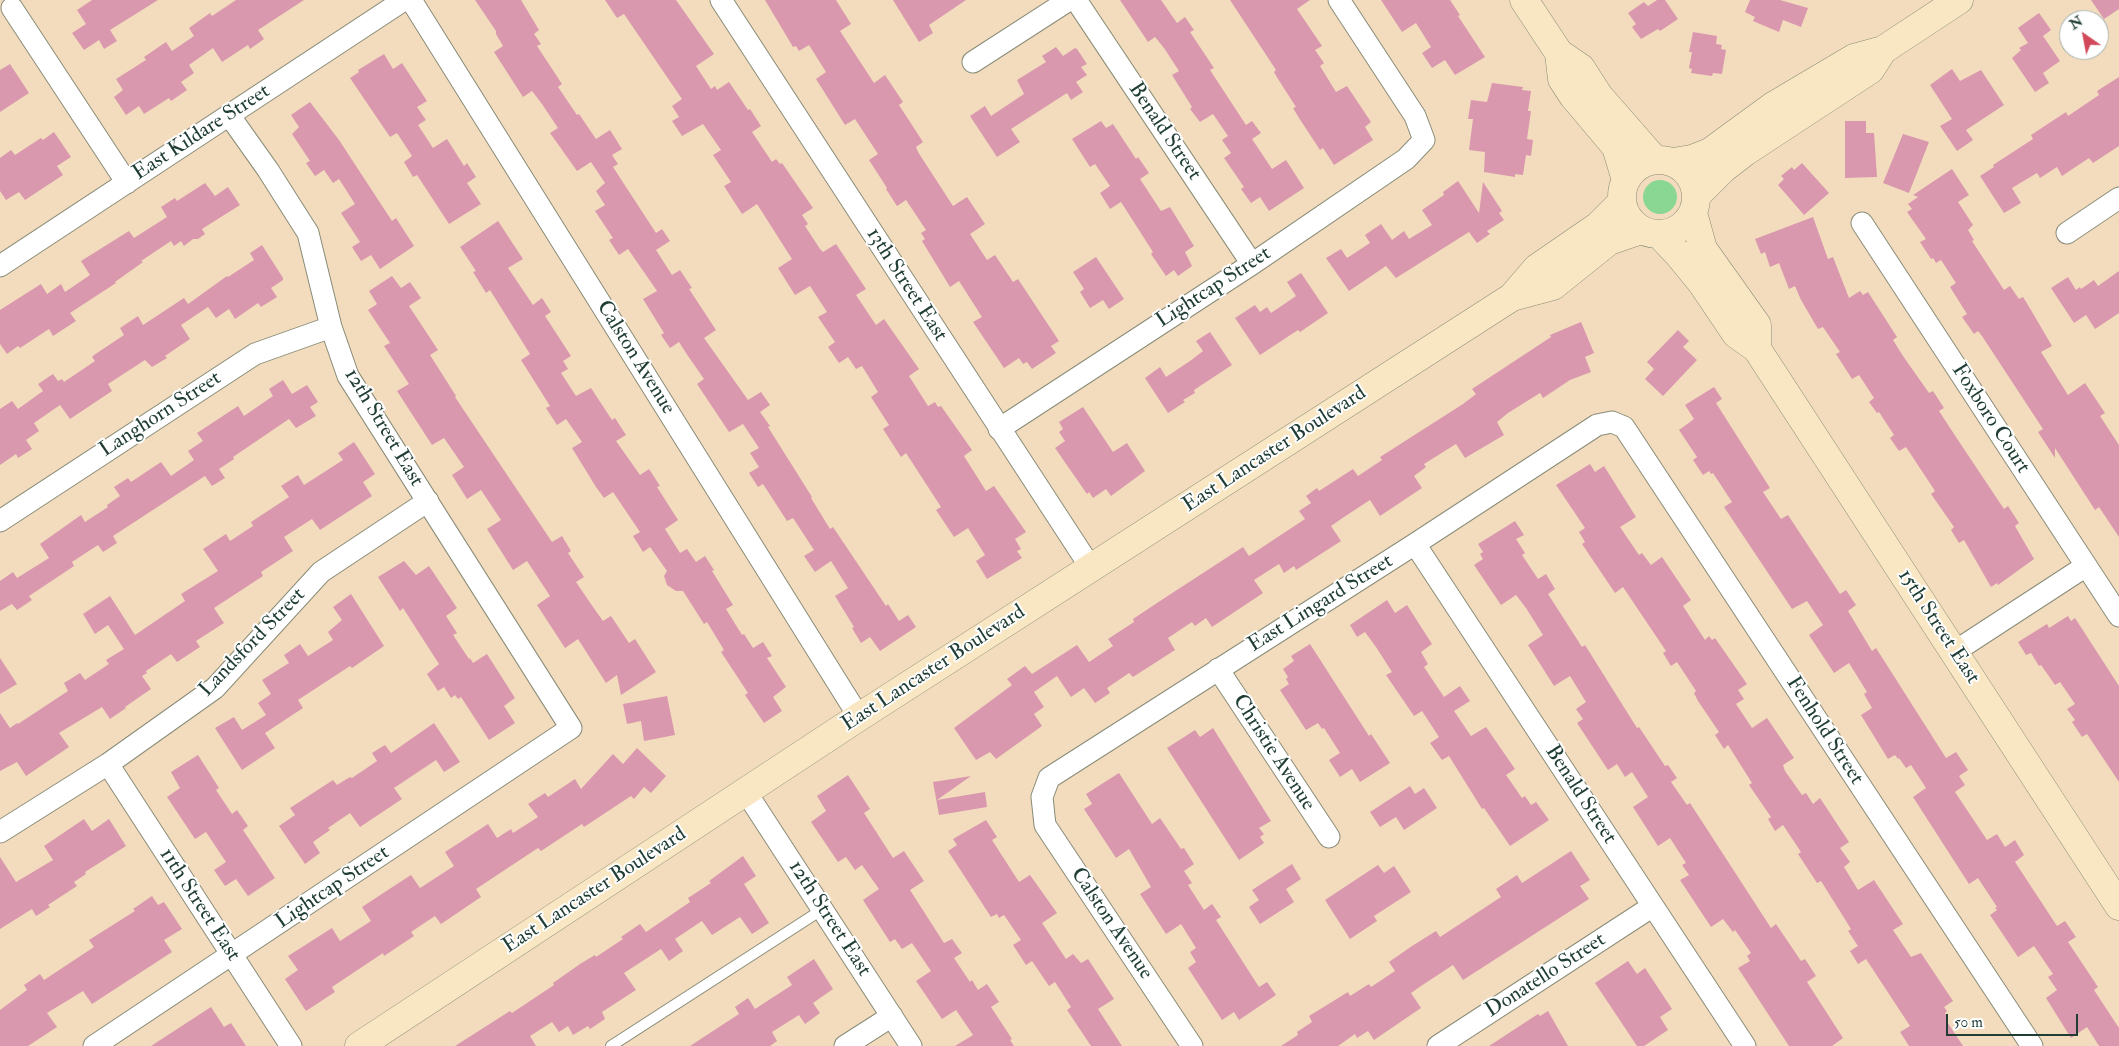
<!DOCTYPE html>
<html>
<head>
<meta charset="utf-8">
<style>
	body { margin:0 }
	#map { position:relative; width:2119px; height:1046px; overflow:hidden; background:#f3dcbd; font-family:"IM FELL Double Pica",serif }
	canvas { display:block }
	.north { position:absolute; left:2059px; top:10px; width:50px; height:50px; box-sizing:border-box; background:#fff; border:1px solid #a5b1ae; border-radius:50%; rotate:327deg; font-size:14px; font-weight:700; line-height:20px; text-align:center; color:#1f3d34 }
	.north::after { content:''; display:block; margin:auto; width:18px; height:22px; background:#d1495b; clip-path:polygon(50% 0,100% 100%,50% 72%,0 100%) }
	.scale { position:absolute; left:1946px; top:1014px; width:132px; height:22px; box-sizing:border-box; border:2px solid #1f3d34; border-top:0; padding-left:6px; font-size:15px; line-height:18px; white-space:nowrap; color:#1f3d34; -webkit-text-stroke:4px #fff; paint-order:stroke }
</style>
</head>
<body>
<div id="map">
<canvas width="2119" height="1046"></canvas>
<div class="north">N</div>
<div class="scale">50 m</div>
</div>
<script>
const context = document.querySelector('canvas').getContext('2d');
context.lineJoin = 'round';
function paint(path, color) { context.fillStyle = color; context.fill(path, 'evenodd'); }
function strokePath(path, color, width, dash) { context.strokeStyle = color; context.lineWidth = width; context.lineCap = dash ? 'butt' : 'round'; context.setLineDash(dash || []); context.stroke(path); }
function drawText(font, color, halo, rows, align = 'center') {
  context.font = font + ' "IM FELL Double Pica",serif'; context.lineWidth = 4; context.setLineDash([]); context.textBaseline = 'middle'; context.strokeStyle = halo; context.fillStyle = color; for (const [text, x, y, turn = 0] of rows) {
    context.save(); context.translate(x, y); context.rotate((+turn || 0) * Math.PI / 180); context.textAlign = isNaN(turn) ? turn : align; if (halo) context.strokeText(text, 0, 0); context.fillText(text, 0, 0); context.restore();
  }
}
paint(new Path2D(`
	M1643 197a17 17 0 1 1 34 0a17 17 0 1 1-34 0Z`), '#8ad693');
paint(new Path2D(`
	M92,0H158L110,30L117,41L104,49L99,40L84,50L72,33L86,24L77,10Z
	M236,0H304L258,30L264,39L250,49L248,45L222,62L213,48L189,65L194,73L181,82L187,90L171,101L169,98L144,114L139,106L126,115L114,97L123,90L116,79L146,60L144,57L166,42L172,51L194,36L189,28L210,13L212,16Z
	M475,0H521L539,30L534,34L541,44L537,46L562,84L558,87L577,115L579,114L596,139L610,130L622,149L612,155L618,164L613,167L656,233L662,229L670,241L656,250L672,275L680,270L692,288L689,289L716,330L704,338L748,400L761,392L770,405L760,412L770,426L768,427L812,497L811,498L830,529L833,527L886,606L888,604L899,621L908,615L916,627L880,651L870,637L861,643L852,628L854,627L835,596L848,588L831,561L815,572L804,556L814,550L793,518L787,521L763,484L758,487L749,473L759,467L750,453L759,448L743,424L729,432L697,384L704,379L688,356L679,342L670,348L661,335L664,333L643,299L657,291L628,249L619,255L609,240L613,238L595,211L605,205L596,191L605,183L591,162L577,171L550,133L558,128L542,104L532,91L523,97L494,52L503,46L496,34V31Z
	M605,0H676L714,54L696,66L711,89L715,86L717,90L729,82L748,110L750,109L761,126L752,132L772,162L776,159L780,164L782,163L813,208L802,215L808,224L805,226L820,249L823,252L836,244L866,289L856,295L876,325L884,319L919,369L909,376L928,406L935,402L938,407L941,406L972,450L964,456L986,491L994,486L1026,532L1015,539L1021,549L1017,551L1022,558L987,579L976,561L985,555L968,528L954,537L936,510L941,507L906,453L901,457L883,429L889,425L871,397L878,392L862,366L856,369L848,357L839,363L828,347L835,342L818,317L827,312L810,286L795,295L778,268L792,259L757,204L742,214L724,186L731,182L713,155L721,150L703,124L682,136L672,121L679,117L672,106L682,99L624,14L617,18Z
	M765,0H836L851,24L840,31L874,83L885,75L903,102L899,105L923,142L916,147L918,152L953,206L967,197L985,224L970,234L987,260L995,255L1013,282L1018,279L1059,341L1051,346L1056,353L1032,369L1027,362L1023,364L1019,358L1004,368L973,322L982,317L959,281L950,287L922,241L925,239L921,233L926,230L906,200L897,206L886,189L887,188L869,160L878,154L855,119L845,125L816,79L826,72L809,45L799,51L796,46L793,47Z
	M893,0H966L929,25L933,33L919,42Z
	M1120,0H1161L1177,23L1185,17L1194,30L1190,32L1214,68L1210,70L1246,125L1252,121L1261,133L1252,139L1272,169L1286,160L1304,188L1269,211L1260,197L1251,203L1241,189L1244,187L1224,158L1231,153L1222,140L1228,136L1213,114L1200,122L1190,109L1192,107L1172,75L1179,71L1164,48L1155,37L1148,42Z
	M1230,0H1310L1297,9L1322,46L1315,50L1324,63L1320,66L1336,92L1347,86L1371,122L1365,127L1373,140L1334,165L1323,148L1320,150L1299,118L1293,108L1296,107L1278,79L1274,72L1276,70Z
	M1381,0H1450L1460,15L1458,16L1485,57L1455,75L1445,60L1432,68L1422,53L1431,47L1416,23L1402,32Z
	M1657,0H1665L1678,19L1660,31L1658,29L1641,39L1632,27L1636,24L1628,13L1644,2L1648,6Z
	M1750,0H1780L1808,8L1801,27L1783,20L1779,32L1753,21L1755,17L1745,12Z
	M2091,0H2119V9L2104,19Z
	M2039,13L2051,30L2043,36L2060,61L2043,73L2049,83L2035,92L2012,58L2021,50L2019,48L2028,43L2018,28Z
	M1693,32L1717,36L1716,44L1722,45L1721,49L1726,50L1722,74L1713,73L1712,76L1691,73L1692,69L1689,68L1692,52H1689Z
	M1056,47L1063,56L1075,48L1077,49L1087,64L1081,67L1087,75L1076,82L1083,92L1071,100L1067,93L1011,129L1020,142L997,157L970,116L985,106L991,116L1024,94L1017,80L1046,62L1042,56Z
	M384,54L393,69L402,63L427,101L417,107L426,120L418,125L433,148L447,139L464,166L467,163L476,177L467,183L481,204L449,224L417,175L413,177L404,162L412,156L397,133L390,137L350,78L359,72L358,70Z
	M10,64L29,93L0,112V70Z
	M1952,69L1960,81L1981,70L2004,105L1966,130L1973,140L1957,151L1940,126L1952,119L1930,85Z
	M2119,77V146L2093,163L2089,158L2062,176L2057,167L2040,178L2037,173L2012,188L2021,203L2004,213L1980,176L1994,167L1993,165L2033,139L2031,135L2066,112L2068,116L2099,95L2097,91Z
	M1492,83L1523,87L1522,90L1531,91L1528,111H1531L1527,139L1533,140L1531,156L1526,155L1523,175L1515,174V177L1484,172L1485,152L1469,150L1473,119H1468L1471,100L1487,102Z
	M310,102L339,140L392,221L396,218L414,246L380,269L371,255L361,261L352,247L360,242L341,213L355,204L339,179L333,183L324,170L315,176L306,163L310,161L292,134L299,127L291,115Z
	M1101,121L1106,128L1113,124L1136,159L1138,157L1149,173L1140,179L1161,211L1170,207L1194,246L1185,252L1192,266L1178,276L1174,270L1166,276L1151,254L1153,252L1121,202L1110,209L1100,193L1110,186L1095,164L1090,167L1072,139Z
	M1845,121H1866V133H1874L1877,177L1845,178Z
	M54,132L71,157L57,166L63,175L25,200L19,192L6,200L0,191V158L11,150L15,155L41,138L43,140Z
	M1903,134L1929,142L1909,193L1883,183Z
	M1802,163L1829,193L1804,215L1778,185L1784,179L1781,176L1792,167L1794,170Z
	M1952,169L1969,195L1958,202L1973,225L1968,230L1974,240L1972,241L2004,290L2010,286L2019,299L2023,297L2031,310L2052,346L2041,352L2068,395L2085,383L2105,413L2100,416L2119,445V537L2099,507L2095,510L2055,448V458L2038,432L2043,429L1982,336L1978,331L1974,334L1962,317L1967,314L1950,287L1956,283L1941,260L1936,263L1933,258L1931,259L1920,242L1926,239L1907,212L1912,209L1908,204L1918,197L1913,195Z
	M1458,181L1479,213L1483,182L1502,211L1499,213L1504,220L1487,231L1490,234L1477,243L1469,232L1396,278L1386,266L1349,291L1326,258L1341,249L1347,258L1370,243L1365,235L1381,224L1392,240L1404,231L1409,239L1432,225L1422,210L1444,195L1443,192Z
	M205,183L215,196L228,187L240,205L202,229L205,234L198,239H193L184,246L181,241L174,246L171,241L141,261L143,262L115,282L116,283L70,313L76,321L53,336L49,329L20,348L18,346L7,354L0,344V310L41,284L47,294L61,284L65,292L90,275L81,261L129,231L134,238L167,217L161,207L175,198L177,201Z
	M1813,217L1828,259L1833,257L1849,298L1860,291L1863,295L1868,292L1897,337L1893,340L1903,356L1929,393L1933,391L1944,408L1939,411L1956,437L2004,509L2008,506L2019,523L2015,526L2034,559L1998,585L1997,583L1991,587L1964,540L1959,543L1951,530L1954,527L1931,494L1935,491L1906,447L1899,451L1890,438L1894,435L1879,412L1877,413L1869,402L1874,398L1859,375L1852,379L1836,354L1840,352L1823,327L1818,329L1801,300L1795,286L1789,289L1779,263L1770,267L1765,252L1761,254L1755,239Z
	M498,221L523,259L508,268L533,305L542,298L551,312L545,316L571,356L563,361L568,369L561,373L576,396L591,388L612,420L615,418L626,435L616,441L640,475L649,469L660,486L657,487L678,520L665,529L680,553L687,549L696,562L705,556L714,570L712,571L733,605L726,609L742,635L744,634L753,648L763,642L772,656L767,658L786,687L773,697L782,711L764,723L745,695L748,693L721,652L724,650L707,622L704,624L683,591H676L667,585L664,576L667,571L650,547L643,552L633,536L640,532L613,492L604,498L596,487L572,448L582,442L566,419L557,425L546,408L550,406L521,360L530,354L490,290L486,293L473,272L476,271L460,247Z
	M262,245L283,278V280L271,288L277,297L261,307L258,303L235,319L229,309L216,318L208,307L181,325L190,339L165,356L167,358L152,367L145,360L108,384L112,391L70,419L60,405L34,423L39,431L26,440L32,449L18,458L16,454L0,465V409L12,401L18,409L43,391L38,384L53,374L58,381L62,379L64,382L95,361L92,357L94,355L124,335L120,328L138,316L143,325L184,298L188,304L227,276L228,277L254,260L250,253Z
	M1096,257L1124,299L1109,309L1103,300L1090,308L1080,292L1084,289L1073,272Z
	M2119,271V313L2095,329L2086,315L2074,323L2051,288L2068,277L2076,290L2080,287L2081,289L2094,280L2098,286Z
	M1301,273L1328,313L1300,332L1298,330L1260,355L1235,318L1255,305L1260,312L1267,307L1271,313L1296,296L1287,282Z
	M392,276L401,288L410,282L421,298L409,306L438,350L430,355L456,396L455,397L552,542L562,536L571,551L568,553L584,577L576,582L593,607L603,621L611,616L629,643L635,639L656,672L621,695L617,675L606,683L578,639L565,648L537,605L550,596L527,561L513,570L487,529L501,520L481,490L467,499L452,475L464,467L444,438L432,445L397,391L409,384L384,346L390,343L368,310L377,304L369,291Z
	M1581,322L1594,353L1585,357L1591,372L1570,380L1543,398L1540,393L1508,413L1497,422L1504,435L1465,458L1456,444L1424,464L1426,467L1414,476L1422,488L1380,516L1370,500L1344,517L1331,526L1341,541L1296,570L1294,566L1284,573L1279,564L1254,580L1263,593L1212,627L1206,618L1195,626L1192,622L1168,638L1175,650L1133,677L1129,673L1107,688L1110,693L1095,703L1084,688L1071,697L1057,676L1034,692L1044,707L1034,714L1042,726L996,759L990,752L976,760L954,728L1012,685L1007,679L1025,666L1032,674L1077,645L1089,662L1113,646L1108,639L1134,622L1133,619L1160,601L1243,547L1249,556L1305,519L1299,511L1311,503L1306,496L1317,488L1319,491L1353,469L1358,476L1382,460L1380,457L1463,404L1476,394L1472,389L1551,337L1550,335Z
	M1678,330L1689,341L1683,347L1697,360L1663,396L1645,379L1654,369L1647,362Z
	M1210,332L1232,365L1194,390L1195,393L1183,400L1185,402L1168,413L1145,378L1160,367L1166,377L1190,361L1203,351L1196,341Z
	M283,380L292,394L307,385L318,402L310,407L316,416L296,428L289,419L233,457L234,459L219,469L225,478L212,486L205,476L113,536L117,543L103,552L98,545L72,562L74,566L29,596L32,600L17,610L12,604L0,611V581L13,572L17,578L49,558L40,544L81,515L85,522L108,507L107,505L120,496L114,487L128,478L131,482L161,462L171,476L194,460L188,451L203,441L197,433L238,406L244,416L273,396L269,389Z
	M1714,387L1722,399L1716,403L1770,488L1763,492L1781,519L1788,515L1840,594L1846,590L1856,605L1848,611L1872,651L1876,648L1946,758L1956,752L1968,770L1959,776L1965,785L1955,792L1987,840L1997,834L2005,847L2015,840L2024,855L2015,862L2057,926L2065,921L2076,937L2068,942L2098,987L2094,990L2119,1028V1046H2099L2087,1027L2071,1038L2046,998L2057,990L2048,977L2053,974L2034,946L2018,957L1990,915L1997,910L1995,908L1997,907L1978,878L1969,884L1913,797L1926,788L1911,765L1906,768L1899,758L1898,759L1895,755L1888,759L1861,715L1872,708L1864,694L1867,692L1849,663L1834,673L1809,635L1823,625L1807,601L1792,609L1724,507L1732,502L1713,473L1711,474L1709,471L1703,475L1693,460L1697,457L1679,430L1694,419L1685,405Z
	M1083,407L1113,452L1127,443L1145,471L1111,496L1106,489L1093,498L1089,492L1087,494L1055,448L1065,441L1059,432L1063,429L1059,422Z
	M354,442L375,474L363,482L372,496L320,530L312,519L284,537L293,551L261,572L263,576L214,608L224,623L196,641L200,647L177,662L171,654L146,671L147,673L142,676L151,689L125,707L126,708L110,719L102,707L59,733L69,747L26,776L17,762L0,771V713L10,728L17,723L18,724L68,691L64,683L80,673L85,680L109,664L106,660L124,649L108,625L95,634L83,614L110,596L135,635L185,601L181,594L218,571L203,549L226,534L230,541L253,526L251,522L289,497L281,486L298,475L304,485L343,460L338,453Z
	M1590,464L1595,472L1604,466L1636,517L1620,527L1639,555L1642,553L1651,565L1662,557L1691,600L1683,606L1705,640L1709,636L1712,640L1715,638L1747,684L1738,690L1744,699L1736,704L1752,728L1767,718L1794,758L1783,765L1785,771L1802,795L1806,793L1813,804L1820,798L1849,842L1840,848L1850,862L1844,867L1858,890L1874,880L1903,924L1893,930L1911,957L1921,953L1953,1001L1944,1007L1947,1011L1945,1013L1948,1019L1946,1020L1963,1046H1909L1900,1032L1910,1026L1866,959L1858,964L1850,951L1858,946L1848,931L1851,929L1821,881L1817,883L1798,854L1801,852L1783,825L1775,831L1768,819L1771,817L1749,785L1752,783L1728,745L1724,749L1715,735L1719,732L1698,701L1694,693L1696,691L1677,662L1671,666L1663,653L1666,651L1623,587L1615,593L1582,544L1585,542L1579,532L1585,528L1556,485Z
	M1515,521L1524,535L1516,539L1525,553L1522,555L1538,579L1546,574L1555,589L1548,594L1582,647L1585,645L1637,728L1639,727L1665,766L1668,765L1677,778L1671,782L1687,805L1690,803L1771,928L1776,924L1801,961L1805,959L1816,976L1807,982L1843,1038L1832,1046H1789L1738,968L1750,961L1747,956L1751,953L1735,930L1733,932L1723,919L1711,927L1680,880L1689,875L1682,865L1686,863L1670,838L1658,846L1633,807L1648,797L1632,772L1625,777L1617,764L1608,770L1577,723L1583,719L1576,709L1586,702L1570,676L1554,686L1528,645L1543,635L1526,608L1516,595L1501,605L1474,565L1483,559L1480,554L1483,552L1478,544Z
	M404,561L416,575L429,566L457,608L446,616L457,633L453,635L469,659L470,658L473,663L487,654L515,698L504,706L515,723L489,740L461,697L458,699L455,695L451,698L444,687L438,691L427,674L439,664L403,608L400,611L378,577Z
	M351,594L384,646L352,668L350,666L298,700L303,708L265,733L275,748L242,770L215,728L234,717L242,730L266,715L258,703L271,694L262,680L289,663L284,655L300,644L308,656L333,640L328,632L342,620L333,607Z
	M1387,600L1395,613L1407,605L1432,644L1421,652L1428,664L1424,667L1444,697L1460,686L1470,701L1454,711L1471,736L1486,727L1515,769L1506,775L1522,798L1525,796L1531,805L1536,802L1549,820L1510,846L1484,808L1482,809L1449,756L1442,760L1430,743L1439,737L1422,711L1414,716L1386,675L1392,672L1376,647L1365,632L1357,637L1350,625Z
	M2068,616L2071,621L2075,618L2119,686V782L2087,734L2082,737L2072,722L2075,720L2067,709L2075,704L2060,682L2055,685L2041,665L2039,666L2031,653L2026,655L2018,642L2047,624L2049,628Z
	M1310,644L1369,736L1371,734L1390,763L1360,782L1352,769L1340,777L1329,760L1340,753L1324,728L1322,729L1318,723L1306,730L1280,690L1289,684L1286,679L1288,677L1283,669L1294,661L1291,656Z
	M0,658L17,684L0,694Z
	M667,696L675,735L644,741L641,721L627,724L623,704Z
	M434,723L460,762L444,772L436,760L394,788L402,799L360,827L350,813L328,828L330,830L313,842L320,853L305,864L279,826L295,815L290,808L333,780L337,785L350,777L352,778L377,761L372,753L385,745L391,753Z
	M1213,728L1271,821L1259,828L1264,834L1260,837L1264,843L1239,860L1167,748L1195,730L1200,737Z
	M637,748L666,776L651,793L644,787L634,799L631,796L584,827L582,824L541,851L538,848L476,889L481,897L441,924L435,916L411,932L414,936L384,956L383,953L332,987L335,992L306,1011L285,979L298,970L288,956L332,928L340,941L371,921L362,907L394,886L411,875L420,888L454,866L445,852L462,841L488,824L497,838L511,829L513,833L538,817L528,804L545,793L548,797L575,779L581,789L613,754L623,764Z
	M198,755L219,788L216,790L232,814L237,810L248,826L243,830L275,878L248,896L236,879L225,886L214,870L226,862L206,832L195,839L167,797L180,788L171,772Z
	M1119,773L1152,824L1160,818L1181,849L1184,848L1194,864L1184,871L1192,883L1188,885L1204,910L1212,904L1221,917L1216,920L1259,987L1267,982L1276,995L1239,1020L1234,1012L1222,1020L1188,968L1196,962L1190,952L1196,948L1181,924L1166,934L1140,894L1151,887L1129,849L1116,858L1084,809L1092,804L1086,794Z
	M848,775L870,809L864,813L893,858L904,851L924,881L910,890L944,943L952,939L962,953L954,958L970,982L972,980L978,990L987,984L999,1002L991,1007L1012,1039L1010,1040L1014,1046H955L973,1035L956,1010L942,1019L916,981L931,971L912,943L902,949L895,939L890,942L863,900L879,889L862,865L855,870L846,857L838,862L811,822L826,811L817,796Z
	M971,776L937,800L985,792L987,807L939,815L933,782Z
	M1410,786L1415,794L1424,788L1437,808L1404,830L1396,817L1380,827L1370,812Z
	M84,819L92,831L109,819L126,846L85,872L86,874L74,882L77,886L48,905L50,907L36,916L32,909L0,929V857L16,882L53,860L44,846Z
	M986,820L997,837L992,840L1019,882L1030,875L1057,913L1042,923L1066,959L1073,954L1081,963L1088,959L1114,999L1098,1009L1122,1046H1091L1067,1010L1071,1007L1055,982L1049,986L1032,961L1026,965L1013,945L1021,940L1004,915L999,918L997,914L991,917L948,851L957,845L953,839Z
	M1571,851L1590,880L1580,886L1589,899L1463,980L1453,965L1424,984L1411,993L1421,1008L1374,1040L1368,1031L1357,1038L1355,1034L1338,1046H1281L1298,1035L1297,1032L1312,1022L1309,1016L1348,992L1350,996L1369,984L1371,987L1395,971L1389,962L1412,946L1436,931L1440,937L1501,897L1496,889L1517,875L1522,883Z
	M743,856L756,876L744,884L769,923L752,934L740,917L712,935L702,921L675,939L683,951L669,961L661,949L624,973L636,990L602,1012L605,1019L590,1029L588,1026L573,1035L568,1026L559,1032L552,1022L530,1036L536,1046H455L510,1011L512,1013L554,985L553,983L580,964L595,955L596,957L623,939L621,937L640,924L646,932L690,902L688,898L711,883L709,881Z
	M1292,864L1301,879L1286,889L1294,902L1260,924L1249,907L1259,900L1252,890Z
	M1378,865L1384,873L1394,866L1411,892L1374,916L1377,921L1350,939L1325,900Z
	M152,896L158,905L164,902L182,929L164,940L172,952L92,1004L83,991L70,999L47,1013L57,1027L28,1046H0V1010L27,990L24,985L40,974L44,980L94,947L89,940L135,911L133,909Z
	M814,959L833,989L813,1003L820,1013L805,1024L799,1015L772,1032L777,1041L770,1046H690L739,1014L735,1007L748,998L755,1009L792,985L787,977Z
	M1628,961L1637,974L1645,968L1672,1009L1660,1017L1668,1030L1644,1046H1637L1595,983Z
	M211,1007L224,1027L231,1023L246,1046H151Z
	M1548,1011L1568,1046H1489L1538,1014L1540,1016Z`), '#d998ae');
const lane = new Path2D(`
	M611,1046L823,909`);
const street = new Path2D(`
	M411,0L859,717
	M721,0L1091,568
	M1076,0L1252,264
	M12,8L127,183
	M973,62L1069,0
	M1862,223L2119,616
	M2067,233L2119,198
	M0,266L404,0
	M999,429L1252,264L1406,159L1424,140L1415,116L1339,0
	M0,521L255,354L331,327
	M1415,544L1745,1046
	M1954,652L2086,566
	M1218,669L1329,837
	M108,764L291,1046
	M746,792L911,1046
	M0,832L108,764L215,688L321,572L428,501
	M94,1046L571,728L348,376L331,327L308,233L268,170L229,115
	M845,1046L892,1016
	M1192,1046L1045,825L1042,797L1049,778L1415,544L1597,425L1612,422L1624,427L2032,1046
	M1438,1046L1653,906`);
const secondary = new Path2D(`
	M1524,0L1559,53L1581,68L1599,96L1654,159
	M1559,53L1562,79L1573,96L1616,147L1626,180
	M1622 197a37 37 0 1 1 74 0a37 37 0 1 1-74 0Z
	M1673,162L1692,159L1710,152L1773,106L1854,58L1883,50L1959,0
	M1697,195L1723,169L1745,152L1870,70L1883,50
	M1693,213L1703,249L1757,325V349
	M1659,234L1678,254L1701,282L1736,334L1757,349L2119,906
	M1512,297L1553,286L1609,241L1641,230
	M359,1046L859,717L1512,297L1537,268L1598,226L1622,202`);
strokePath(lane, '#898c78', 12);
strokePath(street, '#898c78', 23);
strokePath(secondary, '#898c78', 29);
strokePath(lane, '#fff', 10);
strokePath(street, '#fff', 21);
strokePath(secondary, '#f9e7c3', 28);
drawText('21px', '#1f3d34', '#fff', [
	["Benald Street",1164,132,56],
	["East Kildare Street",202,133,-33],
	["13th Street East",906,285,57],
	["Lightcap Street",1214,288,-33],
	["Calston Avenue",635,358,58],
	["Langhorn Street",161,415,-33],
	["Foxboro Court",1990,419,57],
	["12th Street East",383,428,59],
	["East Lancaster Boulevard",1275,450,-33],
	["East Lingard Street",1321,604,-32],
	["15th Street East",1938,627,57],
	["Landsford Street",253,643,-46],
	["East Lancaster Boulevard",934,669,-33],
	["Fenhold Street",1824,731,57],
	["Christie Avenue",1273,753,57],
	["Benald Street",1580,795,57],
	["Lightcap Street",333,888,-34],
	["East Lancaster Boulevard",595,891,-33],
	["11th Street East",199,905,57],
	["12th Street East",829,919,57],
	["Calston Avenue",1111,924,56],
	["Donatello Street",1546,976,-33]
]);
</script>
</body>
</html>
